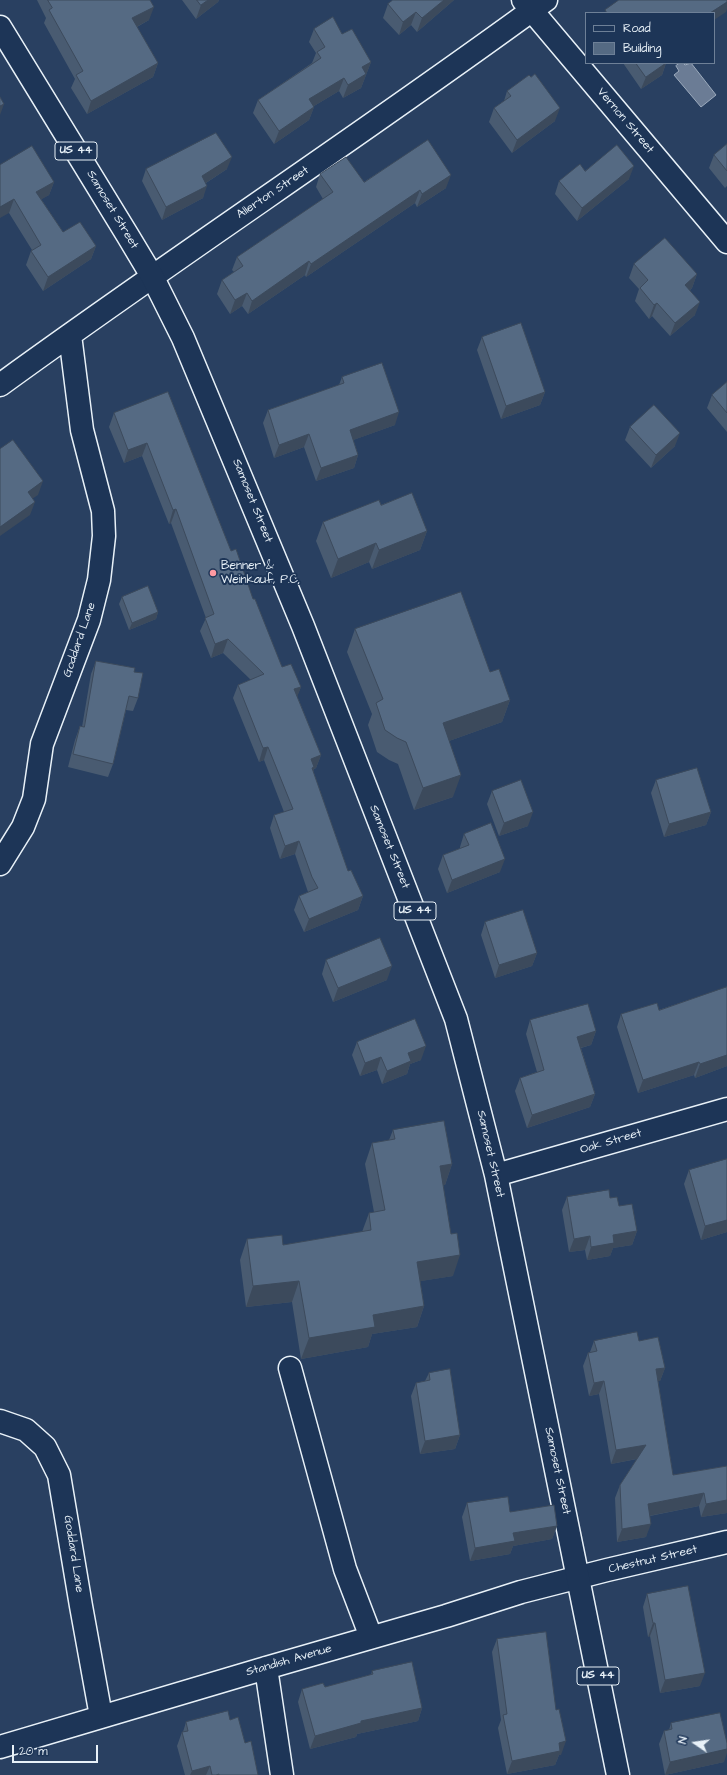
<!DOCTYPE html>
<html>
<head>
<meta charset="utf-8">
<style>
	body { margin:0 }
	#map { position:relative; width:727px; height:1775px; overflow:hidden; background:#294061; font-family:"Architects Daughter",sans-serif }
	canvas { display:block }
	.legend { position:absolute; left:585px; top:12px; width:130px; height:52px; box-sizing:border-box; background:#1d3557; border:1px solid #6e8097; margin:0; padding:5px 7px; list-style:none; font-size:12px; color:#e8f1f8 }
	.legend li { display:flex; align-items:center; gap:8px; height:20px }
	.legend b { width:20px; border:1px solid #6e8097 }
	.north { position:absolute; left:675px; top:1723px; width:40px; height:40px; -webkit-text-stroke:3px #1d3557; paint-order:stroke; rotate:283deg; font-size:11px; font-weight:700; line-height:16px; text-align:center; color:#e8f1f8 }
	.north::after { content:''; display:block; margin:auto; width:14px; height:18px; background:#e8f1f8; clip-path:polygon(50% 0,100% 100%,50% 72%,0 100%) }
	.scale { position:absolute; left:12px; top:1745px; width:86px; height:18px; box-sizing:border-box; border:2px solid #e8f1f8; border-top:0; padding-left:5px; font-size:12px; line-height:14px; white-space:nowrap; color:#e8f1f8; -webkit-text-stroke:3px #1d3557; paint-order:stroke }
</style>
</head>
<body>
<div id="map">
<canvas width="727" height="1775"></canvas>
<ul class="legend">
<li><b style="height:5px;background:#1d3557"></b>Road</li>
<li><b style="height:11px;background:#556a83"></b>Building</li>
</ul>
<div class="north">N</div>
<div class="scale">20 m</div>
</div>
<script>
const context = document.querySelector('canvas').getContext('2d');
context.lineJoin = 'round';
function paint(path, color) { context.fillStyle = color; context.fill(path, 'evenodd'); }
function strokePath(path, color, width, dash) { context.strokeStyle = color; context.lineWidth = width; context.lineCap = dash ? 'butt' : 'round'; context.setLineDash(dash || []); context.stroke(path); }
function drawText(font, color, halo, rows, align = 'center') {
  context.font = font + ' "Architects Daughter",sans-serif'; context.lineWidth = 4; context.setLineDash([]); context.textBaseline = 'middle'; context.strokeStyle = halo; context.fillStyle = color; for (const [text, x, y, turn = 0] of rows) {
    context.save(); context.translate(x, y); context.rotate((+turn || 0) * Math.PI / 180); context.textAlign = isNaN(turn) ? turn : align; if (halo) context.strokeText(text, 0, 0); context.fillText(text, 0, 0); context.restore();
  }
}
const water = new Path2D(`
	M680,63H683L685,65L691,63L716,95L701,107L674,75L679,71L676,66Z`);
paint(water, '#6b7c95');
strokePath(water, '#9dabbd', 1);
const minor = new Path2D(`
	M523,0L727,242
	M0,385C180,254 366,132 546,0
	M0,864L23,827L34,799L42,744L89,620L99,580L104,536L103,511L82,430L70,335
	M290,1368L345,1569L371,1637
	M0,1421L26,1430L45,1447L59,1475L81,1606L101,1716
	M266,1668L282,1775
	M0,1747L266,1668L446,1616L521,1592L607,1570L727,1542`);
const major = new Path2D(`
	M0,27L128,236L152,276L183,338L303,626L456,1019L496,1175L618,1775
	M496,1175L727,1109`);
strokePath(minor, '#e8f1f8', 25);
strokePath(major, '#e8f1f8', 25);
strokePath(minor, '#1d3557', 22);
strokePath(major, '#1d3557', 22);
paint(new Path2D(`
	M37,0H150L149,20L137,27L158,63L153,77L87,114L71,88L75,79L44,23L46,18Z
	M182,0H219L218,2L196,19Z
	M393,0H454L417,32L411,25L399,35L383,18L388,4Z
	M314,29L342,34L371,62L361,88L343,98L339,91L314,106V107L309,120L274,144L253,113L258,100L312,63L316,53L309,42Z
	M623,63H666L662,75L641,89Z
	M507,91L555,121L512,153L489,122L494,108L504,101Z
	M727,144V186L725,188L709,168L714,155Z
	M0,165L54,182L49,195L41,199L63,232L96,246L91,259L43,291L26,265L31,251L32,250L9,213Z
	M146,169H227L206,183L203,198L162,220L142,181Z
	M585,171L629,179L577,221L555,194L559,181Z
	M320,174L364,182L446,188L417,207L415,203L306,277L305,275L248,314L242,306L230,314L217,294L222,280L234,272L232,270L237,257L323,199L316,187Z
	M634,264L697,274L692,288L690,290L695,315L670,336L652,316L649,319L635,301L639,289L629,278Z
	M482,337L545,392L540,405L501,419L477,350Z
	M342,377L395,425L353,440L358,455L354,468L316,481L304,447L274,458L263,423L268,410L339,385Z
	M727,382V432L707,408L712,395Z
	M168,392L231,551L253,599L282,667L301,687L297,696L321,755L316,768L314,769L313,771L348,871L363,896L358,910L304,932L294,910L299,896L308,892L295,854L280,859L270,828L274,815L284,812L264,760L259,762L233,698L238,685L251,680L223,653L211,658L200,631L206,618L171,523L169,524L142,456L124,463L109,427L114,413Z
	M630,427L675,446L651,468L625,440Z
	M381,505L427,531L420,550L372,569L369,562L331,578L316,541L323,522Z
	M122,597L158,612L156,619L129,630L119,604Z
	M355,629L490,672L510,700L502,722L449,741L453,797L414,810L398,764L389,760L377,752L368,725L372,714L347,652Z
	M96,661L134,672L138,698L133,711L126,710L113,764L108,777L68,767L75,740L80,726L82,727L91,674Z
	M656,780L711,812L706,825L664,837L651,793Z
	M492,791L528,826L499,836L487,804Z
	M464,834L500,872L447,893L438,869L443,855L460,849V847Z
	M485,922L537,953L532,966L495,978L481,935Z
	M326,960L387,980L333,1002L322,974Z
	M659,1010L727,1066L695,1078L694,1075L638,1093L617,1027L621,1014Z
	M530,1020L596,1031L591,1045L581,1048L595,1094L590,1107L527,1128L515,1091L520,1078L537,1072L526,1034Z
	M357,1042L421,1060L410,1064L407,1074L382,1084L377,1070L360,1076L352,1055Z
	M393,1130L452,1164L445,1185H443L453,1276L420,1281L424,1306L417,1327L372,1334L368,1347L301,1359L292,1302L246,1307L240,1260L247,1239L283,1245L362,1232L369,1213L374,1212L365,1164L372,1143L389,1140Z
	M689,1170L727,1232L701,1240L684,1184Z
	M567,1197L610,1198L619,1206L637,1231L632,1245L613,1248L610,1256L587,1260L585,1250L569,1252L562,1210Z
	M594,1341H639L665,1368L660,1381H658L673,1475L727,1466V1513L701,1517L699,1506L650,1516L646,1537L617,1542L615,1498L620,1485L637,1459L611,1464L599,1394L589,1396L583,1366L588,1353L590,1352Z
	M429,1373L460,1435L455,1449L420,1454L411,1396L416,1383L425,1381Z
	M467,1503L510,1512L557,1526L552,1539L513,1546L510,1554L470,1561L462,1517Z
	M647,1594L700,1686L660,1693L650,1636L648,1637L643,1607Z
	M497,1639L561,1755H559L555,1765L507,1774L498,1728L501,1720L492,1652Z
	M372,1671L422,1708L418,1721L357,1734L356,1737L310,1749L298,1702L302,1689L325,1687L371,1675Z
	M230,1720L245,1743L258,1775H185L177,1746L182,1732H183L186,1722Z
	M671,1723L724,1762L665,1775L659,1744L664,1731L669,1730Z`), '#495b71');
paint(new Path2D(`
	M208,0H219L218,2L196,19L201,5Z
	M444,0H454L417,32L422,18Z
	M727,2V9L726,12L714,20V13H710Z
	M154,7L149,20L127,32L132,18Z
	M416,12L411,25L399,35L403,22Z
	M371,62L361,88L343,98L348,85L362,67Z
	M158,63L153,77L87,114L91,101Z
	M666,63L662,75L641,89L646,77Z
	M344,78L339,91L304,112L309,99Z
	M4,104L0,115V106Z
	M314,107L309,120L274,144L279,131Z
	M560,108L555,121L512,153L517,140Z
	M232,157L227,169L198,188L202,176Z
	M634,166L629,179L577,221L582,208Z
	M451,175L446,188L417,207L422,194Z
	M54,182L49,195L32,205L36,192Z
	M207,186L203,198L162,220L166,207Z
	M420,190L415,203L306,277L311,264Z
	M14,199L9,213L0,218V207Z
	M96,246L91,259L43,291L48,277Z
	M309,261L305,275L248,314L252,301Z
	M697,274L692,288L680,298L685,285Z
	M247,293L242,306L230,314L235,300Z
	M700,302L695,315L670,336L675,323Z
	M657,303L652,316L649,319L654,305Z
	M545,392L540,405L501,419L506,406Z
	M399,412L395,425L345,443L350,430Z
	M680,433L675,446L651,468L656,455Z
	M309,434L304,447L274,458L279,445Z
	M147,443L142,456L124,463L128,450Z
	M358,455L354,468L316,481L321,468Z
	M43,481L38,495L23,505L28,492Z
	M35,502L30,515L0,536V527Z
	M176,509L171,523L169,524L173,510Z
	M427,531L420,550L372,569L379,550Z
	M376,543L369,562L331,578L338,559Z
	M158,612L156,619L129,630L132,623Z
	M228,639L223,653L211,658L215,644Z
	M301,687L296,700L294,689Z
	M510,700L502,722L435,746L443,723Z
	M268,747L264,760L259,762L263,748Z
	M321,755L316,768L314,769L310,780L311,759Z
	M461,775L453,797L414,810L423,788Z
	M533,812L528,826L499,836L504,823Z
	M711,812L706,825L664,837L669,824Z
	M299,841L295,854L280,859L285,846Z
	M505,859L500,872L447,893L452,880Z
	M363,896L358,910L304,932L309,919Z
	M537,953L532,966L495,978L499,965Z
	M392,966L387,980L333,1002L338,988Z
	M596,1031L591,1045L572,1050L577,1037Z
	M426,1046L421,1060L410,1064L407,1074L382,1084L387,1071L408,1053Z
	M727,1055V1066L695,1078L700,1064Z
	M381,1057L377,1070L360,1076L365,1063Z
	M699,1062L694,1075L638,1093L643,1080Z
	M595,1094L590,1107L527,1128L532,1115Z
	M452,1164L445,1185L432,1187L440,1166Z
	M727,1220V1232L701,1240L705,1226Z
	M637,1231L632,1245L613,1248L610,1256L587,1260L591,1247L613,1235Z
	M590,1236L585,1250L569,1252L574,1239Z
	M460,1255L453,1276L409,1283L417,1262Z
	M299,1281L292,1302L246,1307L253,1286Z
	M424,1306L417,1327L372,1334L368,1347L301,1359L309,1338L373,1315Z
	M665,1368L660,1381L651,1383L656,1369Z
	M604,1381L599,1394L589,1396L594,1383Z
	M460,1435L455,1449L420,1454L425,1441Z
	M646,1445L641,1458L611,1464L616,1450Z
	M704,1493L699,1506L643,1517L648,1504Z
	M727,1500V1513L701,1517L706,1504Z
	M651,1524L646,1537L617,1542L622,1529Z
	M557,1526L552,1539L513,1546L510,1554L470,1561L475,1548L513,1533Z
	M653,1623H655L650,1636L648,1637Z
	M705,1673L700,1686L660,1693L665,1680Z
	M422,1708L418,1721L357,1734L356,1737L310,1749L315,1736L361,1721Z
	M566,1741L561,1755H559L555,1765L507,1774L512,1761L559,1743Z
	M727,1749V1753L724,1762L665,1775L670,1762Z
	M210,1766L206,1775H190L192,1771Z`), '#3c4a5c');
const building = new Path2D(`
	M48,0H150L154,7L132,18L158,63L91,101L76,75L83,71L49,10L52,8Z
	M197,0H208L201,5Z
	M393,0H444L422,18L416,12L403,22L388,4Z
	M619,0H727V2L710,13H607L605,10Z
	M333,17L342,34L352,29L371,62L362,67L366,74L348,85L344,78L309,99L314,107L279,131L258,100L321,58L317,52L325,47L314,29Z
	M636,63H666L646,77Z
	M535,74L560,108L517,140L494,108L511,96L507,91L529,75L531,77Z
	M0,97L4,104L0,106Z
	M216,133L232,157L202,176L207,186L166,207L146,169Z
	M428,140L451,175L422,194L420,190L311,264L309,261L252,301L247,293L235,300L222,280L243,266L237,257L333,192L320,174L346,157L364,182Z
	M727,144V171L714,155Z
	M617,145L634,166L582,208L559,181L580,164L585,171Z
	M32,146L54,182L36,192L63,232L80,222L96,246L48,277L31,251L41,245L14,199L0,207V165Z
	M665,238L697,274L685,285L700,302L675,323L657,303L654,305L640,288L648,280L634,264Z
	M521,323L545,392L506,406L482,337Z
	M382,363L399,412L350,430L358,455L321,468L309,434L279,445L268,410L344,383L342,377Z
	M727,382V413L712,395Z
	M168,392L231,551L236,549L253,599H255L282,667L291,664L301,687L294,689L321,755L311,759L314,767L312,768L348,871L351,870L363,896L309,919L299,896L318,888L312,877L299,841L285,846L274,815L293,809L268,747L263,748L238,685L264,674L228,639L215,644L205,618L214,614L176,509L173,510L147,443L128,450L114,413Z
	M654,405L680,433L656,455L630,427Z
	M13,440L43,481L28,492L35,502L0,527V449Z
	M412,493L427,531L379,550L376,543L338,559L323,522L379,500L381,505Z
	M148,586L158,612L132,623L122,597Z
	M461,592L490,672L499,669L510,700L443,723L461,775L423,788L406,742L397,738L385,730L376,703L383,699L355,629Z
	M96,661L135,668L134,672L143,673L138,698L129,696L113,764L73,754L80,726L84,727Z
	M697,768L711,812L669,824L656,780Z
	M521,780L533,812L504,823L492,791Z
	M491,823L505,859L452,880L443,855L469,845L464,834Z
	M523,910L537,953L499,965L485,922Z
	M380,938L392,966L338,988L326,960Z
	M727,987V1055L700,1064L699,1062L643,1080L621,1014L657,1003L659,1010Z
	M588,1004L596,1031L577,1037L595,1094L532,1115L520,1078L544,1070L530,1020Z
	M415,1019L426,1046L408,1053L411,1061L387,1071L381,1057L365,1063L357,1042Z
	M444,1121L452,1164L440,1166L451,1234L457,1233L460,1255L417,1262L424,1306L373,1315L375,1327L309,1338L299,1281L253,1286L247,1239L282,1235L283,1245L371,1230L369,1213L385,1210L372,1143L395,1139L393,1130Z
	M727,1159V1220L705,1226L689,1170Z
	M609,1190L610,1198L617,1197L619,1206L632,1204L637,1231L613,1235L614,1243L591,1247L590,1236L574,1239L567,1197Z
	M637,1332L639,1341L658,1337L665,1368L656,1369L673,1475L727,1466V1500L706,1504L704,1493L648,1504L651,1524L622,1529L620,1485L646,1445L616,1450L604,1381L594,1383L588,1353L597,1351L594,1341Z
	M450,1369L460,1435L425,1441L416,1383L430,1380L429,1373Z
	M508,1497L510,1512L554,1505L557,1526L513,1533L515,1541L475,1548L467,1503Z
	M688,1586L705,1673L665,1680L655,1623H653L647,1594Z
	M546,1632L556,1710L559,1709L566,1741L559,1743L560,1751L512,1761L503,1715L507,1714L497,1639Z
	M412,1662L422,1708L361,1721V1723L315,1736L302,1689L323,1683L325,1687L373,1674L372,1671Z
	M228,1711L230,1720L238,1717L245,1743L251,1741L258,1775H219V1774L216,1775H212L210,1766L192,1771L182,1732L188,1731L186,1722Z
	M720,1713L727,1743V1749L670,1762L664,1731L672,1729L671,1723Z`);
paint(building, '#556a83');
strokePath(building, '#3c4a5c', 1);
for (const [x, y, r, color] of [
	[213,573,4,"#ff9aa2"]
]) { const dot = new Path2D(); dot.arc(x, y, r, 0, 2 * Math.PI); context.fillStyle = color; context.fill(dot); strokePath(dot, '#1d3557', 1.5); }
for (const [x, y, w] of [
	[76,151,42],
	[415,911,42],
	[598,1676,42]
]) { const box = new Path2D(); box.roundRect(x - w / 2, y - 9, w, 18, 3); context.fillStyle = '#1d3557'; context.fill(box); strokePath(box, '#e8f1f8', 1); }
drawText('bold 11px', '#e8f1f8', null, [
	["US 44",76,151],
	["US 44",415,911],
	["US 44",598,1676]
]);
drawText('12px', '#e8f1f8', '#1d3557', [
	["Vernon Street",625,121,50],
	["Allerton Street",273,193,-34],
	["Samoset Street",112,210,59],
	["Samoset Street",252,501,68],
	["Goddard Lane",80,640,-71],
	["Samoset Street",389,847,68],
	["Oak Street",611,1142,-16],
	["Samoset Street",490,1154,77],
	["Samoset Street",557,1471,78],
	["Goddard Lane",73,1554,81],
	["Chestnut Street",653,1560,-13],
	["Standish Avenue",289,1661,-16]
]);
drawText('12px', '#e8f1f8', '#1d3557', [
	["Benner &",221,566],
	["Weinkauf, P.C.",221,580]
], 'left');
</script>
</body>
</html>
